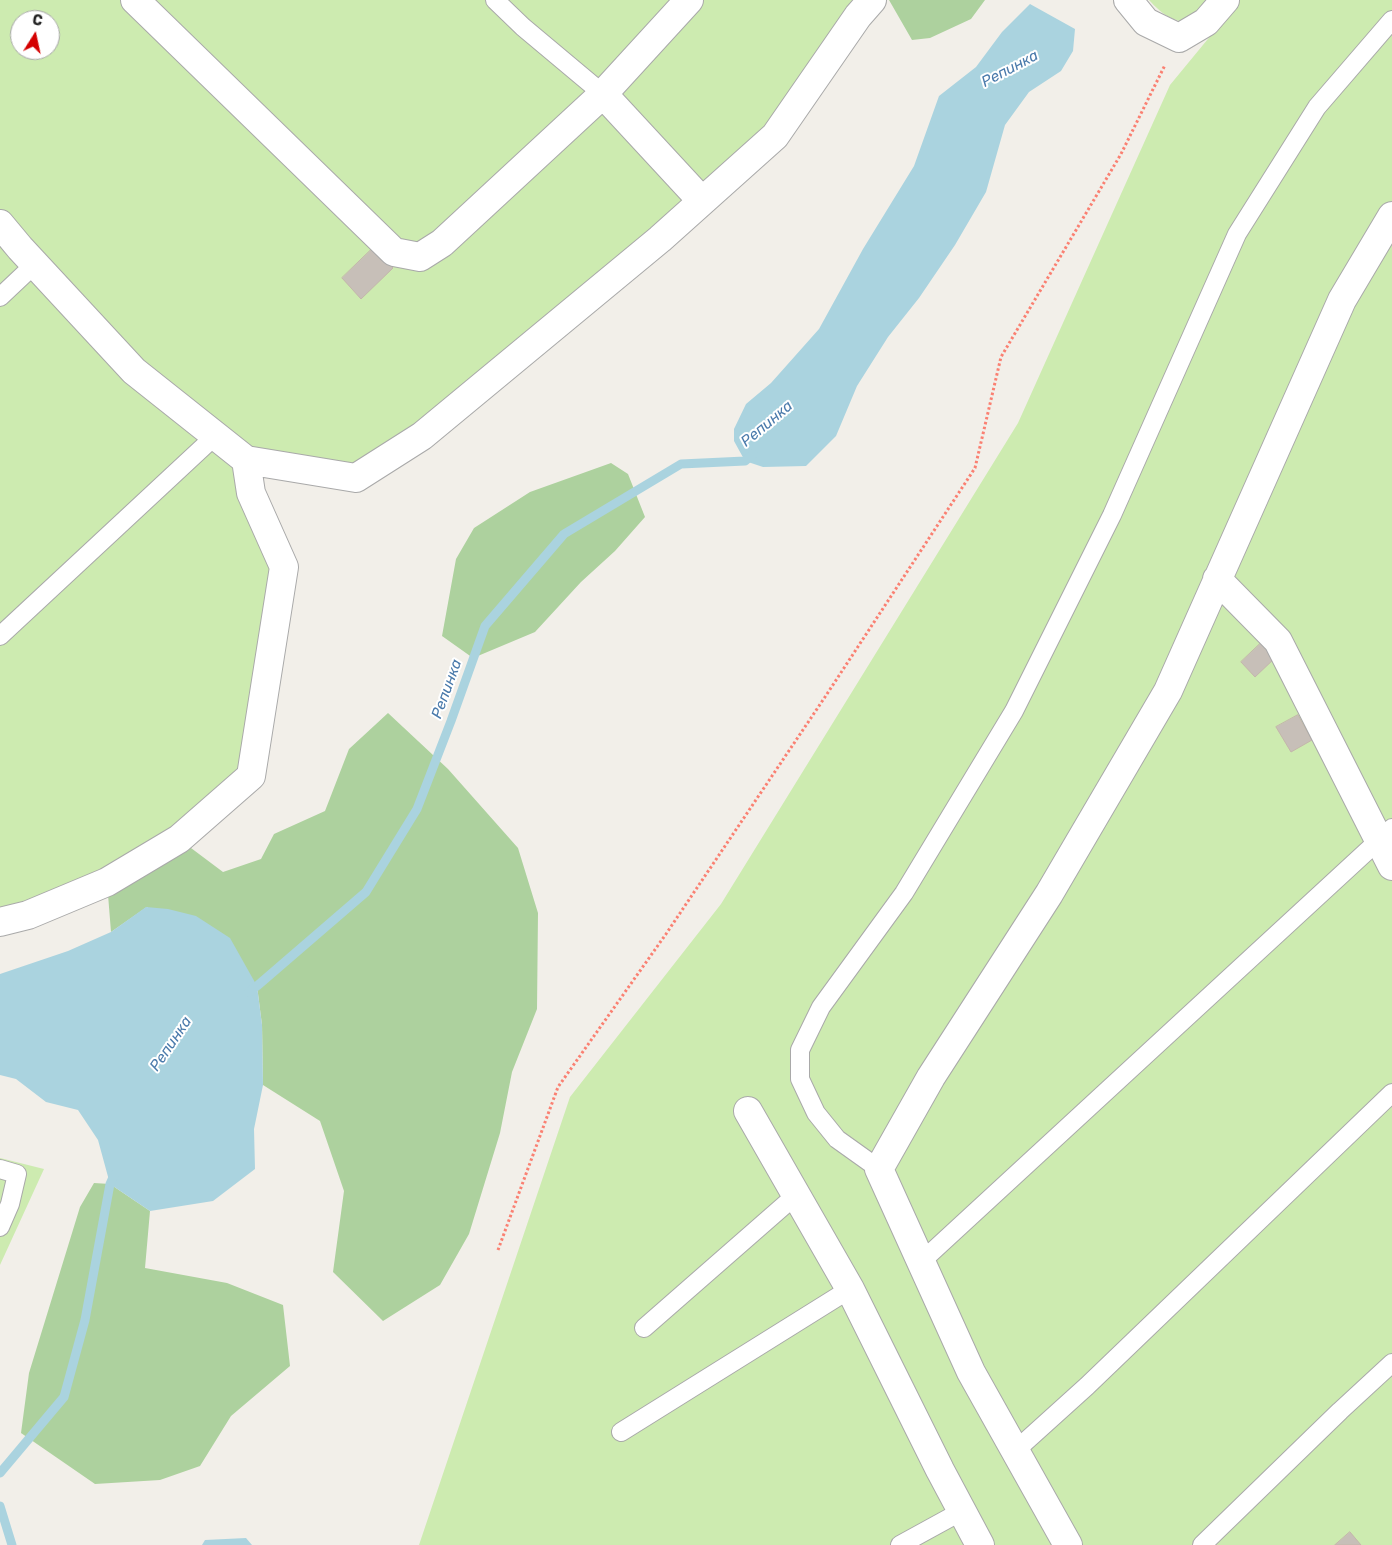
<!DOCTYPE html>
<html>
<head>
<meta charset="utf-8">
<style>
	body { margin:0 }
	#map { position:relative; width:1392px; height:1545px; overflow:hidden; background:#f2efe9; font-family:Rubik,sans-serif }
	canvas { display:block }
	.north { position:absolute; left:10px; top:10px; width:50px; height:50px; box-sizing:border-box; background:#fff; border:1px solid #a7a7a7; border-radius:50%; rotate:10deg; font-size:14px; font-weight:700; line-height:20px; text-align:center; color:#222 }
	.north::after { content:''; display:block; margin:auto; width:18px; height:22px; background:#d40000; clip-path:polygon(50% 0,100% 100%,50% 72%,0 100%) }
</style>
</head>
<body>
<div id="map">
<canvas width="1392" height="1545"></canvas>
<div class="north">С</div>
</div>
<script>
const context = document.querySelector('canvas').getContext('2d');
context.lineJoin = 'round';
function paint(path, color) { context.fillStyle = color; context.fill(path, 'evenodd'); }
function strokePath(path, color, width, dash) { context.strokeStyle = color; context.lineWidth = width; context.lineCap = dash ? 'butt' : 'round'; context.setLineDash(dash || []); context.stroke(path); }
function drawText(font, color, halo, rows, align = 'center') {
  context.font = font + ' Rubik,sans-serif'; context.lineWidth = 4; context.setLineDash([]); context.textBaseline = 'middle'; context.strokeStyle = halo; context.fillStyle = color; for (const [text, x, y, turn = 0] of rows) {
    context.save(); context.translate(x, y); context.rotate((+turn || 0) * Math.PI / 180); context.textAlign = isNaN(turn) ? turn : align; if (halo) context.strokeText(text, 0, 0); context.fillText(text, 0, 0); context.restore();
  }
}
paint(new Path2D(`
	M0,0H872L775,136L356,478L246,460L284,567L251,776L179,839L0,922ZM20,20H50V50H20Z
	M1149,0H1215L1189,23C1170,20 1162,14 1149,0Z
	M1240,0H1392V1545H419L570,1097L721,904L1018,423L1170,85Z
	M0,1158L44,1169L0,1265Z`), '#cdebb0');
paint(new Path2D(`
	M889,0H985L971,19L930,38L912,40Z
	M611,463L628,474L645,517L615,551L581,582L535,632L473,658L442,636L456,559L474,528L530,492Z
	M388,713L448,769L518,848L538,913L537,1009L512,1072L500,1133L469,1234L440,1285L383,1321L333,1272L344,1191L320,1121L263,1085L262,1025L257,986L147,907L111,932L107,882L179,839L223,872L261,859L274,834L325,811L349,749Z
	M94,1183L110,1184L150,1211L145,1268L227,1283L283,1305L290,1366L231,1416L200,1466L160,1480L95,1484L21,1433L29,1373L80,1207Z`), '#add19e');
paint(new Path2D(`
	M1030,4L1075,29L1073,51L1061,71L1029,92L1005,125L986,192L955,245L919,298L888,337L857,386L836,436L806,466L763,467L745,461L734,441V429L746,404L771,383L819,329L863,249L914,166L939,96L976,67L1002,32Z
	M146,907L168,909L196,916L230,938L257,986L262,1025L263,1085L254,1129L255,1169L213,1201L150,1211L110,1184L98,1140L78,1110L46,1102L16,1079L0,1075V974L68,951L111,932Z
	M246,1538L252,1545H202L205,1540Z`), '#aad3df');
strokePath(new Path2D(`
	M249,992L257,986L366,892L417,809L451,721L485,626L564,534L681,464L745,461L753,454
	M0,1473L64,1397L85,1320L110,1184L114,1175
	M0,1506L12,1545`), '#aad3df', 9);
const building = new Path2D(`
	M373,248L393,268L361,299L342,278Z
	M1261,643L1275,658L1255,677L1241,662Z
	M1298,715L1312,740L1291,752L1276,727Z
	M1350,1532L1361,1545H1335Z`);
paint(building, '#c7bfb8');
strokePath(building, '#c4b6ab', 1);
const lane = new Path2D(`
	M495,0L523,27L603,94
	M0,297L35,264
	M0,636L215,436
	M0,1169L17,1174L10,1204L0,1227
	M879,1169L837,1139L816,1113L800,1079V1050L821,1007L904,893L1014,711L1112,515L1237,234L1317,107L1392,20
	M921,1262L1392,828
	M644,1328L796,1195
	M621,1432L850,1289
	M1015,1451L1087,1386L1392,1093
	M900,1545L962,1511
	M1202,1545L1340,1411L1392,1363`);
const street = new Path2D(`
	M135,0L394,252L420,257L442,243L603,94L689,0
	M1128,0L1146,22L1179,38L1206,22L1225,0
	M603,94L702,201
	M0,224L20,248L134,371L246,460L356,478L422,436L660,239L775,136L858,16L872,0
	M1217,579L1278,641L1392,866
	M0,922L28,915L107,882L179,839L251,776L284,567L251,493L246,460
	M748,1111L850,1289L940,1470L980,1545
	M1068,1545L971,1372L879,1169L931,1077L1049,894L1168,691L1342,300L1392,216`);
strokePath(lane, '#a9a9a9', 20);
strokePath(street, '#a9a9a9', 30);
strokePath(new Path2D(`
	M498,1250L558,1087L666,934L825,697L975,468L1001,357L1121,154L1165,65`), '#fa8072', 3, [2.5, 2.5]);
strokePath(lane, '#fff', 18);
strokePath(street, '#fff', 28);
drawText('italic 15px', '#4a7aab', '#fff', [
	["Репинка",1010,69,-28],
	["Репинка",767,424,-40],
	["Репинка",447,689,-70],
	["Репинка",171,1044,-56]
]);
</script>
</body>
</html>
